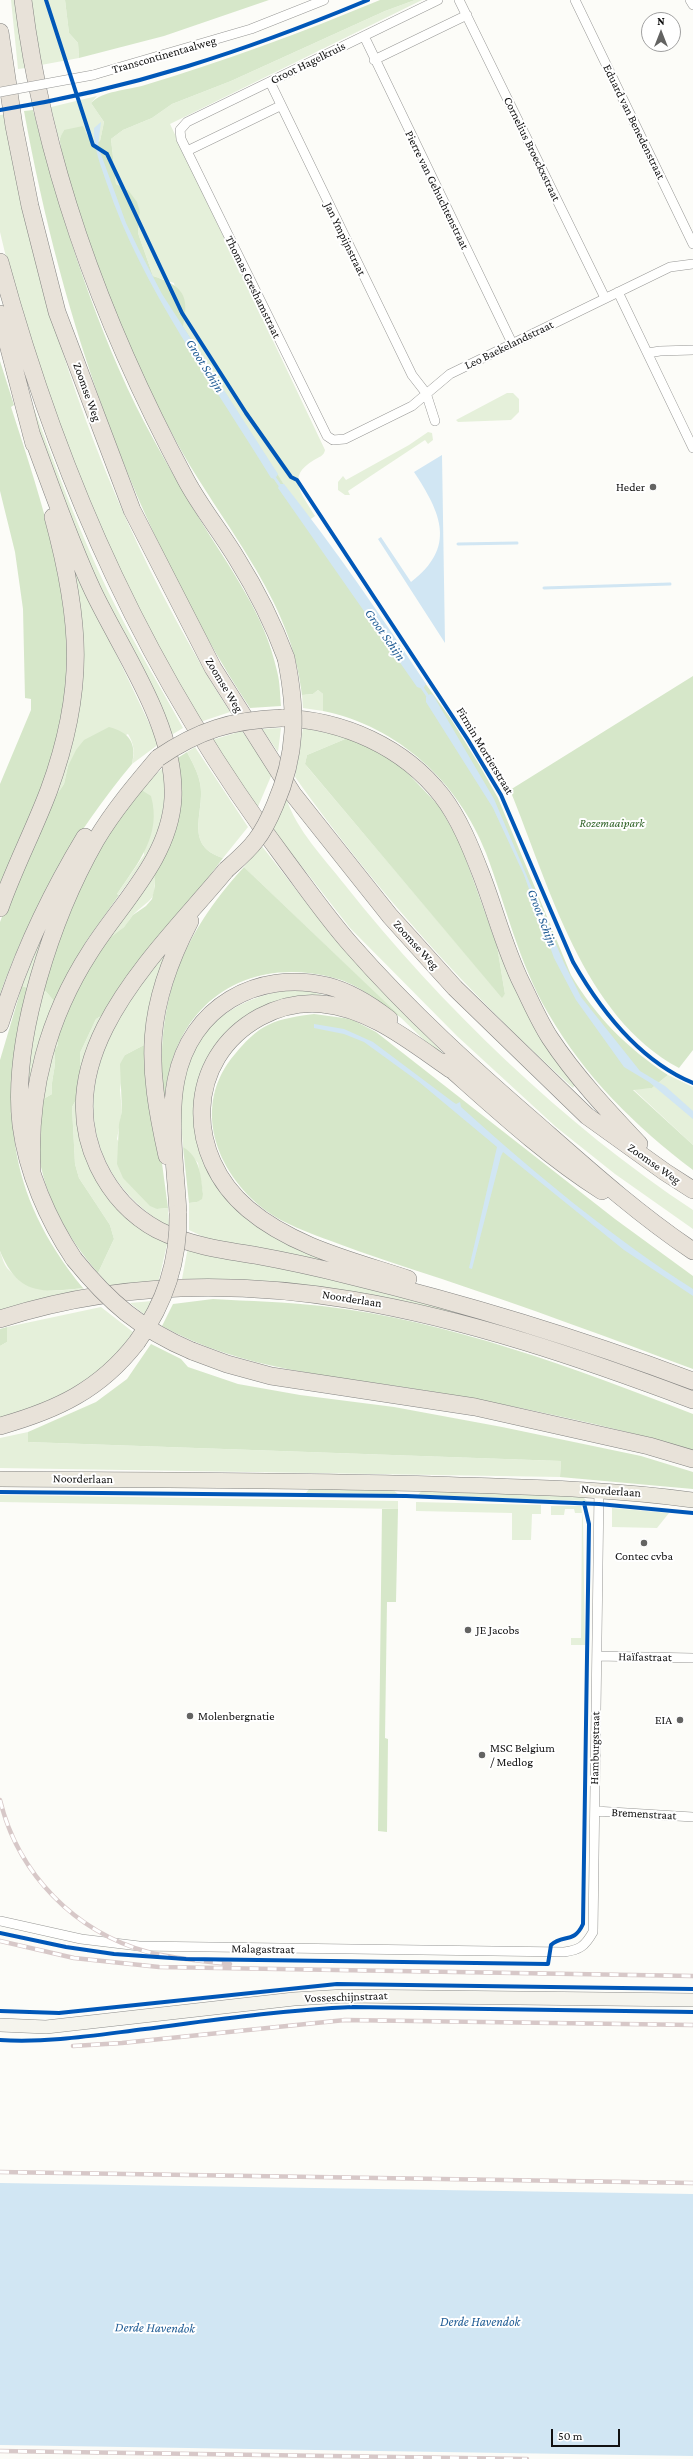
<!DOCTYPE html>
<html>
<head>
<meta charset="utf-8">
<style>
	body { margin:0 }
	#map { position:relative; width:693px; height:2459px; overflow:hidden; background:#fcfcf8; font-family:"Crimson Pro",serif }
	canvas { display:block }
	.north { position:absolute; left:641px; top:12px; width:40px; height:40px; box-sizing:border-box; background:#fff; border:1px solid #a0a0a0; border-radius:50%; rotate:0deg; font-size:11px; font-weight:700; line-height:16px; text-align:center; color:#111 }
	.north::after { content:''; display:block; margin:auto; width:14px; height:18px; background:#636362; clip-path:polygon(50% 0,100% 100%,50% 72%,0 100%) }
	.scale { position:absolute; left:551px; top:2429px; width:69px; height:18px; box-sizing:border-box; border:2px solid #111; border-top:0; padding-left:5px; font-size:12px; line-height:14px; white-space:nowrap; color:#111; -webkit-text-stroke:3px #fff; paint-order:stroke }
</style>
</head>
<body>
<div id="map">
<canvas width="693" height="2459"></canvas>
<div class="north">N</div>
<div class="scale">50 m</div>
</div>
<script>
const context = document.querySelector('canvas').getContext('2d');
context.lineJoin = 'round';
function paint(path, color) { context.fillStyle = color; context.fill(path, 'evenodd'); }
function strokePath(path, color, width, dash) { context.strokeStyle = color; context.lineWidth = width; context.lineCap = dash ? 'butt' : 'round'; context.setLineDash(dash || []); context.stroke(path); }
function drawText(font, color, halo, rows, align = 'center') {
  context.font = font + ' "Crimson Pro",serif'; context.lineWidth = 4; context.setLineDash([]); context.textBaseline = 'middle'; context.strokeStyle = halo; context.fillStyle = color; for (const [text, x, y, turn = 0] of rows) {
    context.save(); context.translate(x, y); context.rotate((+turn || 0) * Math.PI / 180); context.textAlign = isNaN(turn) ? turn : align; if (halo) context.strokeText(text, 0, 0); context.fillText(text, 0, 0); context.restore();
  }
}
paint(new Path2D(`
	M11,0H15L26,68L18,69Z
	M31,0H65L69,33L78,43L79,58L41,65Z
	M415,0H422L170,124L325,450C324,456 319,457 314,460C285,477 302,494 315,516L308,521L258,446L183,326L174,283L153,276L138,233L140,212L128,190L116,184L111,139L123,130L152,118L172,104L231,81L385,11Z
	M97,96L91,103L104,122L100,141L96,143L91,142L87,131L64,130L59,140L51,107Z
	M7,114C22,181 33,250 52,316C91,454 153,591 230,712L200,722L123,580L68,455L11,278L0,232V115Z
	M507,393H513L519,399V412L511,420L458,422L456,420Z
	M29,395C51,454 72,513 98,570C123,625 154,676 183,728L168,737L92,573L37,429Z
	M428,432L432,433L433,440L428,444L425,440L348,491L350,495H345L338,490V482L343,476L346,480L409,445Z
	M68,553L159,744L132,764C135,752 134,744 128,734L68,766L64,784L54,800Z
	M318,690L323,694V711L303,708L302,695L313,694Z
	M281,728L278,752L262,729Z
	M303,728L326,733L327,730L350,737L307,755L305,764L309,769L502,997L505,994L497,946C518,994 540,1045 575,1085L573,1088C468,993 377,892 295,777Z
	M242,731L272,774L257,809L212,740Z
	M195,747L248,827L223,858C182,845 206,811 200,783C198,772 192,762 187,752Z
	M164,767C169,824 152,851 119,895L117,894L144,855L138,791Z
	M286,798C297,831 324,858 345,885C441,1006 564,1125 693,1210V1229L615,1174L556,1127L457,1036L350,928L271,827Z
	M261,845L320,920L452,1063L450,1065L244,867Z
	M154,873C157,901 152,897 134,914C130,918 128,923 124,927C117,934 108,940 100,946Z
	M41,939L42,940L28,988L22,986Z
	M171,943L146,1044L125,1055L120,1090L122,1111L117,1139L157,1209L168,1208L169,1227C92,1181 74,1105 115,1026C131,997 152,970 171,943Z
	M43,988L54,1001L37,1048L29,1093L25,1094L28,1055Z
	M290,990L309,991L344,1001L267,1008L197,1095L226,1193L353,1268L208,1239L189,1230V1203L197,1202L203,1194L198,1163L183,1147C182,1131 180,1114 181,1098C186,1034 229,998 290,990Z
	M106,1013L93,1038L87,1152L168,1240L158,1284L113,1289L98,1273L114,1239L110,1225L79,1178L75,1164L72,1107L80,1093V1053L96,1019Z
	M56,1034L58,1045L54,1051C58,1065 50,1079 52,1094L40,1101Z
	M668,1075L693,1087V1145L633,1089L652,1088Z
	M188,1247L377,1285L628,1363L627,1367C485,1310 334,1283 182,1279Z
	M0,1251C2,1256 4,1266 9,1270C32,1294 53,1292 83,1288L87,1292L0,1311Z
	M152,1301L145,1315L130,1303Z
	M101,1307L133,1332C104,1378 51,1404 0,1418V1346L7,1342V1327Z
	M28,1432V1442L561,1461L560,1477L0,1468V1438Z
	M309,1489L393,1490L398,1494L306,1493Z
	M423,1489L582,1496L587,1501L418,1495Z
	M0,1495L398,1501V1509L0,1502Z
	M416,1502L541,1505V1514H532L531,1540H512V1513L416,1511Z
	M551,1506H581L583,1520L585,1645H571V1638H581L582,1513H575L574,1509H565L564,1515H551Z
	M612,1508L669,1513L657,1528L612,1527Z`), '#e5f0da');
paint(new Path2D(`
	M65,0H269L164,36L79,58L78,43L69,33Z
	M380,0H415L385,11L231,81L172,104L152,118L123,130L111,139L116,184L128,190L137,202L140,212L138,233L153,276C182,286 190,294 183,326L297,505L451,719L480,766L498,798L571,975C596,1017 627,1048 668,1075L652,1088L633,1090L693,1145V1170C635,1126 585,1077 548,1013C519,963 506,906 486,853C459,783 398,726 323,711V694L318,690L313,694L302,695C292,598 220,523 176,441C136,368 106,292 80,214C72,192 63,166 60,142C59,138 62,134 64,130L83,126L91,142L96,143L100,141L104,122L91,103C102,91 128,90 145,85C225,61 303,32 380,0Z
	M33,110C60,212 90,311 136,406C156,446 179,485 202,523C231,570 265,615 277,671C280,682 280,695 281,706L250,708C133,528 62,321 24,111Z
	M0,361L14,405L11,407C42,503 76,600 65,701C57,765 25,827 0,886V784L31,710V699L25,698L23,609L15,552L0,491Z
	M693,676V1050L679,1068C583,1017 549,885 510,790Z
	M109,727C129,732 137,743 132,764C73,835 32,907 0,994V922L15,882L54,799L64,784L68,766L76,750L84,740Z
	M350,737L399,764L439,806L460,843L497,946L505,994L502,998L305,764L307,755Z
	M187,752C192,762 198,772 200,783C206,811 182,845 223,858L106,1013L96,1019L80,1053V1093L72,1107L75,1164L79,1178L110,1225L114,1239L98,1273C68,1238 44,1197 38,1150C37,1134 39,1116 40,1101L52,1094C50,1079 58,1065 54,1051L58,1045L56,1034L100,946L124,927L133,915L146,906L152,899L155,886L154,873L176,759Z
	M138,791H143L151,796C162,835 138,863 117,894L119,895L87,940L54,1001L43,988L52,957L96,850Z
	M244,867L402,1018C381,1004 359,984 334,978C245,954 174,1005 165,1096H163C156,1001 180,937 244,867Z
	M22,986L28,988C0,1106 4,1191 83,1288C41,1293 18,1295 0,1251V1060Z
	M314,1014L351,1019L376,1032L615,1219L693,1276V1369C610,1338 526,1307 442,1279C405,1267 368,1255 331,1241C309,1233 284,1224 265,1210C215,1172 191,1105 235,1054C244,1043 255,1031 268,1025C282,1018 299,1016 314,1014Z
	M146,1044L168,1208L157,1209L150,1206L123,1178L117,1164L119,1124L122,1111L120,1064L125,1055Z
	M183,1147C200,1157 201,1176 203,1194L202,1199L197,1202L189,1203Z
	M213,1299C249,1301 286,1302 322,1306C451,1321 573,1368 693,1414V1450C604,1424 513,1405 422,1390C334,1376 241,1370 162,1326L173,1304Z
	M7,1327V1342L0,1346V1329Z
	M151,1344L181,1359L188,1367L238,1384L300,1395L394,1407L502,1427L641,1456L693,1472V1489L560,1477L561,1461L28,1442V1432L96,1402L127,1379Z
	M382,1509H398L396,1602H387L385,1738L388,1739L387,1832L378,1831Z`), '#d6e7c9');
paint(new Path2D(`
	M101,122L98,146L126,223L139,250L162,294L278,474L275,479L271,478C213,382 143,291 107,184C101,166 93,147 94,128Z
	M442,455L445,643L378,539L381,537L411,582C457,547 441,513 414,472Z
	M280,484H284C335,548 381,616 426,684L423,689L417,687L278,488Z
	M430,694L433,695L494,799L564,963L581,997L640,1071L665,1086L693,1111V1119L649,1082L624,1067L576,1000L554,958L524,875L493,808L426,702V697Z
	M314,1024L344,1029L373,1042L453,1102L456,1104L460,1102L461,1107C534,1173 610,1236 693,1289V1296L624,1250L503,1152L501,1156L472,1269L469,1268L497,1147L419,1082L364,1042L344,1034L314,1028Z
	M0,2183L693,2194V2456L0,2445Z`), '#d1e6f3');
strokePath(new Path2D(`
	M274,477L281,487
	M458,544L517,543
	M544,588L670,584
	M421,686L429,698`), '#d1e6f3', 3);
const street = new Path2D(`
	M438,0L187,122L180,130L181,139L327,436L333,440L345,439L412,406L450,374L670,267L693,264
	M459,0L605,298
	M575,0L693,244
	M690,0L693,5
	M364,36L512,343
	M374,60L467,15
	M93,75L251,29L324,0
	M270,82L412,375L426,393L435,421
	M187,151L280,106
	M618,292L693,448
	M648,353L660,351L693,350
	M597,1656L693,1658
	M595,1811L693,1817
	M0,1921L81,1939L139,1946L564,1952C580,1950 585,1946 593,1932L599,1490`);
const secondary = new Path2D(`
	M0,2025L46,2027L294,1999L344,1996L693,2000`);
const primary = new Path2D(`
	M0,1479C144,1480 288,1480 432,1484C520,1487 606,1488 693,1500`);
const highway = new Path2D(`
	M23,0C44,169 106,331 186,480C201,508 221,532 237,559C257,591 273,623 286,658
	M0,32L14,126L30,206L57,312L132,510L213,668L293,794L390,916L455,988L587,1116L665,1172L693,1190
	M0,262C61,485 148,677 287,862C308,890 328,919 352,946C409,1011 473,1069 539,1126C589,1170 638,1214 693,1251
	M0,314L34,444
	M31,433C51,486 69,540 93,591C123,654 176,726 173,798C170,858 120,904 90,952C48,1017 28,1092 32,1169
	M282,718C343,720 404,747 442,796C459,818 471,848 481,874C495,910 505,950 522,984C531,1002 539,1021 550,1038C575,1076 608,1111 639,1144
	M226,870C161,949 44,1053 98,1166C111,1193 132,1216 158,1230C188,1245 222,1250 254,1255C287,1261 319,1268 351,1276C467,1304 581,1339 693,1381
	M0,908C14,868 34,830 49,790C86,689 81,620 53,517
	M0,1024C20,958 50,895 85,837
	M443,1062C494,1107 544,1154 602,1191
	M167,1156C146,1062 144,1009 190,921
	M178,1213C176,1172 168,1121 176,1080C190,1007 257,969 328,986C351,992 371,1005 389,1019
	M74,1259C48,1220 27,1172 21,1125C11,1038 53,915 96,840C114,810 136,784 158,758
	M408,1279C354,1261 293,1247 248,1209C185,1156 184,1059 260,1017C279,1007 301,1002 322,1004C370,1008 412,1043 450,1069
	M0,1319C235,1243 472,1317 693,1400
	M192,1351L227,1364L271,1376L475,1407L649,1446L693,1459
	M0,1426C57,1410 100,1390 137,1342`);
strokePath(street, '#979795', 10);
strokePath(secondary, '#8d8d8c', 14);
strokePath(primary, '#848482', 16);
strokePath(highway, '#848482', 18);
strokePath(street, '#fffffe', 9);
strokePath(secondary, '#f5f4ed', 13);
strokePath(primary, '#ebe8dd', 15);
strokePath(highway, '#e8e2d9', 17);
const rail = new Path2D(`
	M0,1800C18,1874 75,1932 148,1952C174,1959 203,1961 230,1964
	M0,1941L74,1958L159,1967L693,1976
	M73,2046L122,2043L345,2020L693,2025
	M0,2172L693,2183
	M0,2451L527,2459`);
strokePath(rail, '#d7c8c8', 4.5);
strokePath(rail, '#fff', 3, [9]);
const streetBridge = new Path2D(`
	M0,92L93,75`);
const highwayBridge = new Path2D(`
	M158,758C199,730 232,720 282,718
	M226,870C236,861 248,851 256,840C264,830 270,817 275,805C297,754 297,712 286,658
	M74,1259C109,1302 140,1329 192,1351
	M137,1342C165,1303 179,1262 178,1213`);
strokePath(streetBridge, '#979795', 10, []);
strokePath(highwayBridge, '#848482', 18, []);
strokePath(streetBridge, '#fffffe', 9);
strokePath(highwayBridge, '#e8e2d9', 17);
strokePath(new Path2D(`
	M46,0L93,145L107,154L182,313L246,413L291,477L297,480L468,740L501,795L573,962C601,1011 640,1061 693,1083
	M0,110C131,89 246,51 368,0
	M0,1492L406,1496L599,1504L693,1513
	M0,1933L66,1947L114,1954L186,1959L548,1964L551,1945C563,1934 574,1944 583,1924L589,1524L584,1503
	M0,2011L59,2013L337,1984L693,1989
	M0,2040C49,2043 96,2035 145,2029C214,2020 283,2010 353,2007L693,2012`), '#0057b8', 4);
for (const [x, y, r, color] of [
	[653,487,4,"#636362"],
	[644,1543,4,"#636362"],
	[468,1630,4,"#636362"],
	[190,1716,4,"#636362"],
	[680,1720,4,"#636362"],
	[482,1755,4,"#636362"]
]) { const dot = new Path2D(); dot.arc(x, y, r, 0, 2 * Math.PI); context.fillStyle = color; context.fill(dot); strokePath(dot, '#fff', 1.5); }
drawText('12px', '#111', '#fff', [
	["Transcontinentaalweg",164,55,-16],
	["Groot Hagelkruis",308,63,-26],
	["Eduard van Benedenstraat",634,122,64],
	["Cornelius Broeckxstraat",532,149,64],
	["Pierre van Gehuchtenstraat",437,190,64],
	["Jan Ympijnstraat",345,239,64],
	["Thomas Greshamstraat",253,287,64],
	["Leo Baekelandstraat",509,345,-26],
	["Zoomse Weg",87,392,70],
	["Zoomse Weg",224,685,59],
	["Firmin Mortierstraat",485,751,59],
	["Zoomse Weg",416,945,48],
	["Zoomse Weg",654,1164,35],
	["Noorderlaan",352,1299,9],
	["Noorderlaan",83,1479,1],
	["Noorderlaan",611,1491,4],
	["Haïfastraat",645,1657,1],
	["Hamburgstraat",595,1748,-89],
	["Bremenstraat",644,1814,3],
	["Malagastraat",263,1949,1],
	["Vosseschijnstraat",346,1997,-2]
]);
drawText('12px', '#111', '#fff', [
	["Heder",645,487,"right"],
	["Contec cvba",644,1556,"center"],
	["JE Jacobs",476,1630],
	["Molenbergnatie",198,1716],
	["EIA",672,1720,"right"],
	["MSC Belgium",490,1748],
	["/ Medlog",490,1762]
], 'left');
drawText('italic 12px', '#306327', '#fff', [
	["Rozemaaipark",612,823]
]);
drawText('italic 13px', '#256097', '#fff', [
	["Groot Schijn",205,366,58],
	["Groot Schijn",385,635,55],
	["Groot Schijn",542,918,69],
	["Derde Havendok",480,2322],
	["Derde Havendok",155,2328,1]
]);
</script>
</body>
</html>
